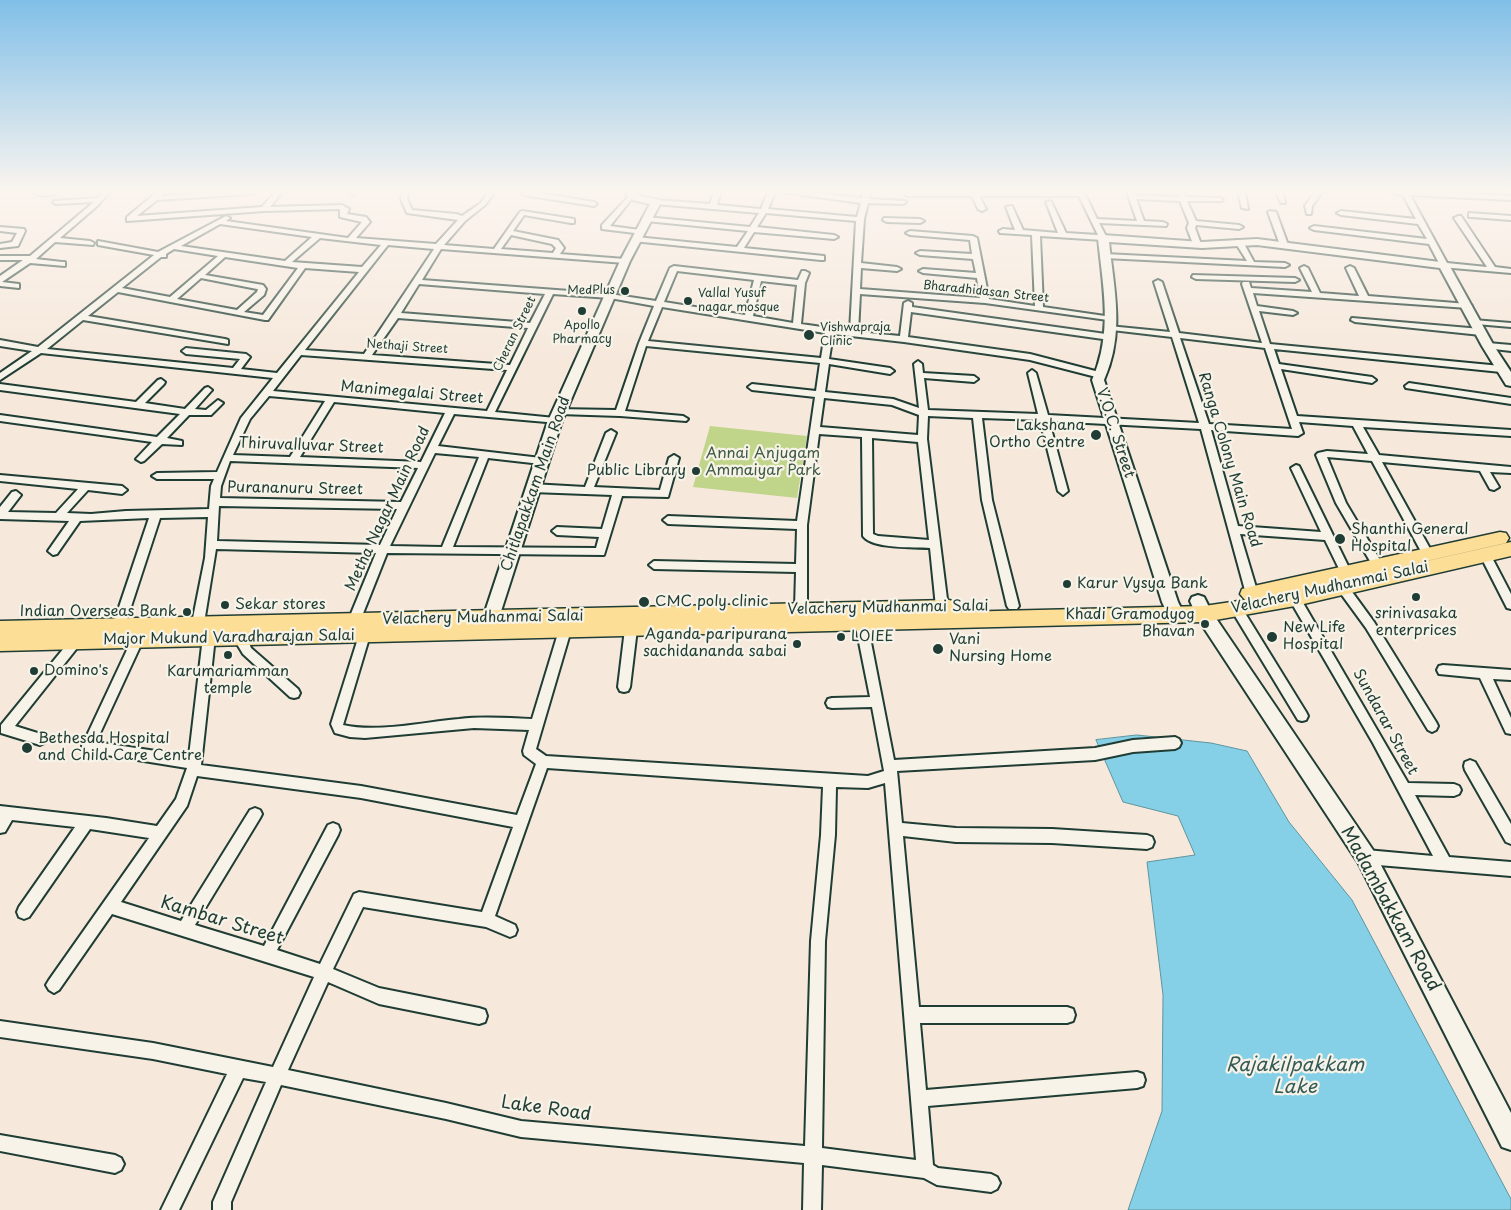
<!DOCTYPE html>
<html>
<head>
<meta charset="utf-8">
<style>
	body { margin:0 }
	canvas { display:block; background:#f6e8db }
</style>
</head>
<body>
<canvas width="1511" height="1210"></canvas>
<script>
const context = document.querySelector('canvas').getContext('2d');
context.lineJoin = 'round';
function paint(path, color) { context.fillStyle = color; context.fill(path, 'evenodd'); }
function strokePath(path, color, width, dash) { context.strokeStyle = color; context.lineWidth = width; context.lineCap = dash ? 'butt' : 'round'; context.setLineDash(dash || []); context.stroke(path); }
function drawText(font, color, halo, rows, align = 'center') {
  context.font = font + ' "Playpen Sans",sans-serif'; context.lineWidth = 4.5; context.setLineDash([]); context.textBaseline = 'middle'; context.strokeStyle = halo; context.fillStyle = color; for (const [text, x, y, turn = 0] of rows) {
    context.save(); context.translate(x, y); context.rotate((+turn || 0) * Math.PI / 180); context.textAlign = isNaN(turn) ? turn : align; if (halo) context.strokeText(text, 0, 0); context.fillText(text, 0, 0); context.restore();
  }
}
paint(new Path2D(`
	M710,426L807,436L797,498L693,487Z`), '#c1d58a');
const water = new Path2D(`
	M1137,735L1211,743L1247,751L1289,822L1352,900L1511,1199V1210H1128L1162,1111L1163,995L1147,862L1195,855L1178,816L1123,802L1096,740Z`);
paint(water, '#86d0e7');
strokePath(water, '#5d959f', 1);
const street = new Path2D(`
	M103,192H110L97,206L60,238L90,241L94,243L93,245L55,242L36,259L62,262H65V266L30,263L2,282L19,284V288L0,286V276L23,260H0V256H30L94,202L56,204L53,202L54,201L98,198Z
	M157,192H165L162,196L213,192H256L253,194L157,200L137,216L262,207L275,192H282L270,207L342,205L349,209L347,214L366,217L370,222L356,238L436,244L458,220L407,213L401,199L402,192H409L407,199L412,210L456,214L462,216L481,203L488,192H495L485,205L465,221L444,245L494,249L520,212L522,211L574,219V223H571L524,215L513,231L558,240L564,248L560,254L625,259L629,261L625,263L441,249L422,280L610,294L656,301L670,268L674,266L798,280L802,271H805L809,273L805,283L801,324L850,331L856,221L766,213L757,227L834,235L838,237L834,239L754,232L744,248L824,256V260H821L633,241V237H636L737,247L748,231L646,221L642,219L646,217L750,227L759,213L655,204L652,202L655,200L710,204L714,192H721L717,205L761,209L768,192H775L768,209L857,217L861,203L781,192H806L862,198L863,192H870L869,199L905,201L906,202L903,204L868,203L864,219L861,263L897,267L901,269L897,271L861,268L860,289L980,298L977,278L923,273L919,271L923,269L976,273L973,259L920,255L916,253L920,251L972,254L970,240L910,235L906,233L910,231L973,236L977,238L989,299L1035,306L1032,235L1000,233L999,231L1003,229L1015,230L1006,207L1012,206L1023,230L1058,233L1046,202L1051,201L1066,233L1098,235L1079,196H979L986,209L982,211L978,209L972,196H907L905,195V193L1084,192L1097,219L1137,221L1127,192H1134L1135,195L1179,197V193L1183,192L1186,197L1220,198L1223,200L1222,201H1187L1196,221L1239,225L1243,227L1239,229L1196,225L1195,228L1201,244L1197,246L1193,244L1187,228L1189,223L1180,201L1136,199L1144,221L1163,222L1167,224L1166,226L1099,223L1107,238L1103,240L1040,236L1043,307L1112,317L1116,319L1115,321L985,303L860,294L858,332L900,336L904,303L908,301L912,303V307L1113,335L1114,337L1110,340L911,312L908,337L1030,354L1103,373V377L1100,378L1030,360L904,342L833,334L829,359L890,368L894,371L890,374L829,364L825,392L893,399L919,408L914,364L918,361L922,364L923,373L974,376L978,379L974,382L924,378L928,410L1038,414L1028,373L1032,370L1036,373L1048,415L1199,423L1172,337L1112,330H1109V326L1170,332L1154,282L1158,280L1162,282L1179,333L1262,343L1242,284L1243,282H1249L1251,288L1312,292L1300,268L1304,266L1308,268L1320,293L1359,296L1346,268L1350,266L1354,268L1368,296L1468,304L1472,306L1468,308L1253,293L1257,306L1293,311L1297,313L1293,315L1259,311L1270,344L1501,366L1505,369L1501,372L1274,349L1279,364L1372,377L1376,380L1372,383L1281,369L1297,416L1511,430V436L1363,427L1379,455L1511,467V473L1490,472L1499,487L1494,490L1490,489L1480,471L1382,462L1433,554L1428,558L1424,557L1372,461L1327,457L1346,503L1383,565L1378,569L1374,568L1336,503L1316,455L1318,453L1327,451L1368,454L1353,426L1299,422L1303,433L1298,436L1211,430L1238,526L1321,532L1291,468L1296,465L1299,466L1351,572L1350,575H1342L1325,540L1240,534L1258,594L1256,597H1248L1246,594L1201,429L1049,421L1068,491L1063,495L1058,491L1040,420L982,418L992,500L1019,606L1017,609H1009L1007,606L982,500L973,418L928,416L927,439L948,607L946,610H938L936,607L930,548C914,547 872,549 863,536L862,437L819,434L807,525V608L805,611H797L795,608L796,572L654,569L649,565L654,561L796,564L797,529L668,524L663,520L668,516L797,521L815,397L752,390L748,387L752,384L816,391L820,363L646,346L625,411L683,416L688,419L686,421L620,416L559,414L556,413V409L616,410L639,343L654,306L610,298L553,294L495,412L555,418L558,419V423L454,414L438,446L541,458L546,461L541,464L488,458L453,547L596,548L599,537L557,535L552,531L557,527L602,529L612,495L532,492L527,488L532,484L585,487L606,433L611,430L616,433L594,487L660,490L669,458L674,455L679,458L668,497L622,496L604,555L387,553L360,621L358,624H350L348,621L376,553L216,549L204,623L202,626H194L192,623L205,558L208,517L160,518L125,625L123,628H115L113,625L149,518L80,521L57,554L53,555L48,551L69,521L0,519V507L12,492L16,491L21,495L8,512L56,513L78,489L0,481V475L122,486L127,490L122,494L88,490L67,513L91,514L126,511L209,509L211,486L214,479H157L152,476L157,473L217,472L241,418L273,378L41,353L0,380V373L32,351L0,346V340L38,347L154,255L98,245V241L158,252L226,216L230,218L226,221L348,238L362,222L340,217V209L264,211L127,221V217ZM220,224L312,237L285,261L181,246ZM511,235L552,244L556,248L553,253L501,249ZM320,238L381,245L362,267L292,262ZM388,245L434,249L364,354L305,350ZM174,249L218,256L170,297L122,288L161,257H166V254ZM225,257L298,268L263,315L244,312L264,295L266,289L263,285L205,275ZM305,268L359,272L277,373L241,369L250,357L246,354L186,348L182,351L186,354L240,359L233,368L47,349L83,320L228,344V340L225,339L88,316L118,292L265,320H268ZM677,271L754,280L745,315L664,302ZM201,278L257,289H258L257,292L237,310L177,299ZM761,281L797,285L793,323L753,316ZM419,284L545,294L530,323L401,313ZM662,307L825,333L821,358L648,341ZM398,318L528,328L510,365L372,355ZM1180,338L1265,348L1292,429L1209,424ZM301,355L507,370L487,411L273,391ZM269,396L325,401L290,457L233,455L250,419ZM824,398L892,405L919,415L918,435L820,427ZM334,402L445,413L421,462L300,457ZM872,438L918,442L929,540L878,536L873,534ZM435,453L479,457L442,547L390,546ZM230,461L418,468L401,502L220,498L221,486ZM219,506L397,509L380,545L217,541Z
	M348,192H357V193L354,195Z
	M533,192L594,202L597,204L594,206L524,195L521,193Z
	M1238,192H1245L1248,209L1242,208Z
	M1276,192H1283L1285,203H1281Z
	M1315,192H1322L1312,206L1311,214H1307L1305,206Z
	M1390,192H1441L1511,196V200L1410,195L1447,263L1487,267L1454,218L1458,216H1461L1495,267L1511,269V273L1441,267L1429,244L1314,230L1310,228L1314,226L1427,239L1418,224L1341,215L1337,213L1341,211L1416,219L1403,195Z
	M631,194L634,196L610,226L640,230L644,232L643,234L602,229V225Z
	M1270,211L1276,212L1288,245L1287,247L1280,245L1268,212Z
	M1469,213L1511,216V220L1472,217H1469Z
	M884,218L920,219L924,221L920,223L887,222L883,220Z
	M0,227L24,229L25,231L18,246L0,248V244L12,242L17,233L0,231Z
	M1236,240H1242L1254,262L1285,263L1289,265L1285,267L1105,258L1101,256L1105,254L1247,261L1235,242Z
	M1193,275L1295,278L1299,280L1295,282L1196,279L1192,277Z
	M1352,318L1481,329L1485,332L1481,335L1355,322L1351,320Z
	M1473,320L1511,323V327L1476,324H1473Z
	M1488,343L1511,345V351L1485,348L1484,346Z
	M161,379L165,382L164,384L145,403L185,409L205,388L208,387L212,390L195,409L206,410L218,400L223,403L211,415H189L167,438L182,441V445L162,444L144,461L141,462L136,459L152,442L0,421V415L157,437L180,414L0,390V384L136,402L158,380Z
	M1409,383L1511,398V404L1406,388L1405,386Z
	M1485,551L1489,552L1511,594V609L1507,608L1480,555Z
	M1343,584L1347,585L1374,622L1436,722L1438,726L1436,730L1432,732L1428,730L1366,628L1339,591L1337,588Z
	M1295,595L1299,596L1408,783L1454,784L1459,786L1461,790L1459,794L1454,796L1415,795L1449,857L1511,862V876L1366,864L1361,862L1359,857L1361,852L1366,850L1433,856L1373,743L1291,602L1289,599L1291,596Z
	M1236,604L1240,605L1306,712L1308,716L1306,720L1302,721L1298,720L1232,611L1230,608L1232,605Z
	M861,617L865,619L867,622L894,760L1095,748L1133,740L1175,737L1179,739L1181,743L1179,747L1175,749L1133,752L1095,760L897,771L902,823L956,828L1052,829L1147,835L1152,837L1154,842L1152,847L1147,849L1052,843L956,842L903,836L919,1007H1067L1073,1009L1075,1015L1073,1021L1067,1023H920L926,1090L1137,1072L1143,1074L1145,1080L1143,1086L1137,1088L928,1106L933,1165L938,1168L991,1174L997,1177L1000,1183L997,1189L991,1192L937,1185L924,1178L822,1165L821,1210H803L804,1163L521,1137L446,1119L281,1085L231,1202V1210H213V1202L266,1082L243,1078L179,1210H161L227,1074L153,1059L0,1037V1021L153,1043L273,1067L314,977L112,914L59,990L54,993L49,990L46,985L49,980L149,838L90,829L29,917L24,919L19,917L17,912L19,907L75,827L12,820L5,832L0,833V806L106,818L157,826L176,799L187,768L88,752L83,750L82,746L134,635H142L144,638L96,742L189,756L203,637L205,634H213L215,637L201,765L361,786L517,815L536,764L524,755L523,751L529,730L474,728L365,738L350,737L335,733L331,724L360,632H368L370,635L343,725C377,733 424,722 459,719C483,716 508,718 532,719L559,630L561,627H569L571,630L536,749L546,756L868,776L884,771L872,707L832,708L828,707L826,703L828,699L832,698L870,697L855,622L857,619ZM547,768L823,787L821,835L811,941L805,1146L521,1121L446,1103L288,1070L328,982L379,1004L479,1024L485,1022L487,1016L485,1010L479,1008L379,988L333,969L363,907L486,927L510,937L515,935L517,930L515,925L495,916ZM197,776L361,798L513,827L482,912L359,892L354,894L320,964L277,950L338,835L340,830L338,825L333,823L328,825L264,946L195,925L260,818L262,814L260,810L255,808L250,810L181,921L121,902L187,806ZM885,783L916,1160L822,1148L825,941L835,835L836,787L868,788Z
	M631,624L635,626L637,629L630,687L628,691L624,692L620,691L618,687L625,629L627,626Z
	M244,631L248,633C251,638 248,642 251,648L298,689L300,693L298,697L294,698L290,697L243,654L237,644L240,633Z
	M77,635L81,637L83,640L81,643L15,726L44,735L46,739L44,743L40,745L1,733V725L73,637Z
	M1443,665L1511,670V680L1493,679L1511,718V734L1506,733L1480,678L1439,674L1437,670L1439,666Z
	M1470,760L1475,762L1511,824V844L1506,842L1465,770L1464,766L1465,762Z
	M0,1135L115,1155L121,1158L124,1164L121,1170L115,1173L0,1151Z`);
const secondary = new Path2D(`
	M32,192H58C52,197 38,197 32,192Z
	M627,192H637L636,194C643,198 651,197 659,200L660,204L630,261L562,421L495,630L493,635L487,637L481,635L479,630L548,421L620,261L650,204L633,200L626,195Z
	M1103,235L1202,242L1257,239L1448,263L1494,346L1511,372V386L1506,385L1482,346L1440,268L1257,245L1202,248L1109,242C1114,290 1125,333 1104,380L1178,602L1184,614L1182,619L1176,621L1170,619L1162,602L1092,380C1113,333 1103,288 1098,238Z
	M1198,595L1204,597L1211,611L1373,850L1511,1113V1150L1502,1147L1359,864L1198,619L1190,601L1192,597Z`);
const primary = new Path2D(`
	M1500,532L1506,533L1509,538L1506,543L1281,594L1511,542V556L1295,606L1204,622L0,651V621L949,600L956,602L958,607L956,612L1204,606L1245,600L1240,594L1242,589L1249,587Z`);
strokePath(street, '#1f3d34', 4);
strokePath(secondary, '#1f3d34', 4);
strokePath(primary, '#1f3d34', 3);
paint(street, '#f7f3e8');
paint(secondary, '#f7f3e8');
paint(primary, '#fdde96');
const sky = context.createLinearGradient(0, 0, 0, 362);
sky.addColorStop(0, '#81bfe8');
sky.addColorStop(0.53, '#fbf5ef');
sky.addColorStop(1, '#fbf5ef00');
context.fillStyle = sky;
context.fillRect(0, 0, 1511, 362);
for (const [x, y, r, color] of [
	[625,291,5,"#1f3d34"],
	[688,301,5,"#1f3d34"],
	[582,311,5,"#1f3d34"],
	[809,335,6,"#1f3d34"],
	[1096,435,6,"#1f3d34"],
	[696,471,5,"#1f3d34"],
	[1340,539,6,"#1f3d34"],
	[1067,584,5,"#1f3d34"],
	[1416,597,5,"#1f3d34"],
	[644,602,6,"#1f3d34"],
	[225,605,5,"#1f3d34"],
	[187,612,5,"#1f3d34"],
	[1205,624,5,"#1f3d34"],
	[841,637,5,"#1f3d34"],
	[1272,637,6,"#1f3d34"],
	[797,644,5,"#1f3d34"],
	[938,649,6,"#1f3d34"],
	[228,655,5,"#1f3d34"],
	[34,671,5,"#1f3d34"],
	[27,748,6,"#1f3d34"]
]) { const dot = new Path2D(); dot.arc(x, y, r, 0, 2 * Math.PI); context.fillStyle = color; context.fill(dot); strokePath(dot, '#f7f3e8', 2); }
drawText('12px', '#1f3d34', '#f7f3e8', [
	["MedPlus",615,291,"right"],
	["Vallal Yusuf",698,294],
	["nagar mosque",698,308],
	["Apollo",582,326,"center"],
	["Pharmacy",582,340,"center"],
	["Vishwapraja",820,328],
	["Clinic",820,342]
], 'left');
drawText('12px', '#1f3d34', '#f7f3e8', [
	["Bharadhidasan Street",986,292,6],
	["Cheran Street",515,334,-64],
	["Nethaji Street",407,347,4]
]);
drawText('15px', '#1f3d34', '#f7f3e8', [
	["Manimegalai Street",412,393,5],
	["V.O.C. Street",1115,433,72],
	["Thiruvalluvar Street",311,446,2],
	["Ranga Colony Main Road",1229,460,73],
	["Chitlapakkam Main Road",536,484,-71],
	["Purananuru Street",295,489,1],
	["Metha Nagar Main Road",388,509,-65],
	["Velachery Mudhanmai Salai",1330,588,-12],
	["Velachery Mudhanmai Salai",888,608,-1],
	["Velachery Mudhanmai Salai",483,618,-1],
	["Major Mukund Varadharajan Salai",229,638,-1],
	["Sundarar Street",1385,722,61]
]);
drawText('15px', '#1f3d34', '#f7f3e8', [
	["Lakshana",1085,426,"right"],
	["Ortho Centre",1085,443,"right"],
	["Public Library",686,471,"right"],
	["Shanthi General",1351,530],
	["Hospital",1351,547],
	["Karur Vysya Bank",1077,584],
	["CMC poly clinic",655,602],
	["Sekar stores",235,605],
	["Indian Overseas Bank",177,612,"right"],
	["srinivasaka",1416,614,"center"],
	["enterprices",1416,631,"center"],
	["Khadi Gramodyog",1195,615,"right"],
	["Bhavan",1195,632,"right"],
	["New Life",1283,628],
	["Hospital",1283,645],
	["Aganda paripurana",787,635,"right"],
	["sachidananda sabai",787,652,"right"],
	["LOIEE",851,637],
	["Vani",949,640],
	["Nursing Home",949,657],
	["Domino's",44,671],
	["Karumariamman",228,672,"center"],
	["temple",228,689,"center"],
	["Bethesda Hospital",38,739],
	["and Child Care Centre",38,756]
], 'left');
drawText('15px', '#3f5b45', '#f7f3e8', [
	["Annai Anjugam",763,454],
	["Ammaiyar Park",763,471]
]);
drawText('18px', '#1f3d34', '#f7f3e8', [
	["Madambakkam Road",1390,909,61],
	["Kambar Street",222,921,17],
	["Lake Road",546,1109,8]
]);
drawText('italic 19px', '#345a58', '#f7f3e8', [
	["Rajakilpakkam",1295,1066],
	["Lake",1295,1088]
]);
</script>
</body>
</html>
